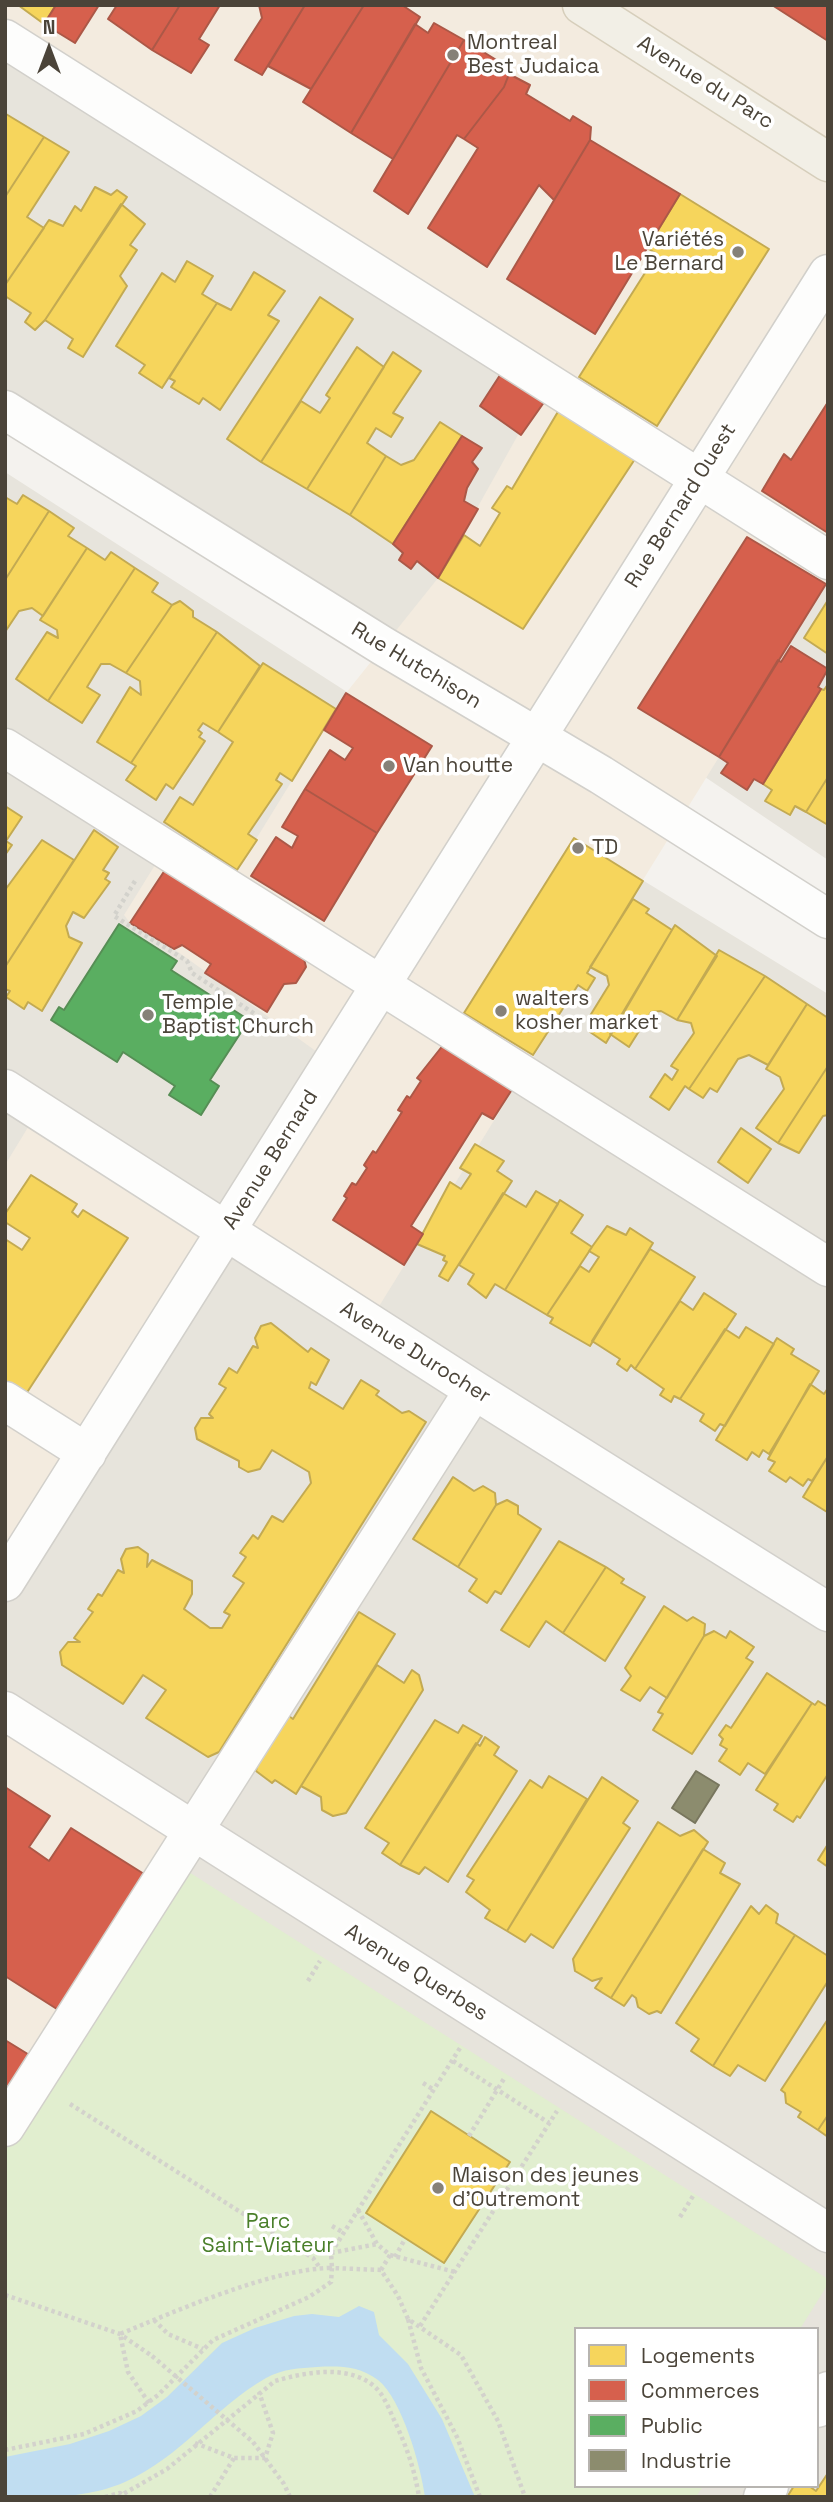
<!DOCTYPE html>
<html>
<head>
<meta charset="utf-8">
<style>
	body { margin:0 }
	#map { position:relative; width:833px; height:2502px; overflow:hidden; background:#f4f2ee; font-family:"Space Grotesk",sans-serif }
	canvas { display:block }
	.frame { position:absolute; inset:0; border:7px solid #4b4439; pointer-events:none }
	.legend { position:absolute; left:574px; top:2327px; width:245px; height:161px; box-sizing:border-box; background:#fff; border:2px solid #b7b4b0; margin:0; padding:9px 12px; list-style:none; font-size:21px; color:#4b4439 }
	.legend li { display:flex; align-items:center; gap:14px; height:35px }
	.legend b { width:35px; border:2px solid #b7b4b0 }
	.north { position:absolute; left:14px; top:14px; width:70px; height:70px; -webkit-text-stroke:5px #fff; paint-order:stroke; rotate:0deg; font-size:19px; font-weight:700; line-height:28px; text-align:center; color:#4b4439 }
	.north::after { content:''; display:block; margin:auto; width:24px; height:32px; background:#4b4439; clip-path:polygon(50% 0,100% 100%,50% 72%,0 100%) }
</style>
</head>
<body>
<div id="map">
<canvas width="833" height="2502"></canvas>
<div class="frame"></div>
<ul class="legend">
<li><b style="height:19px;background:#f6d55c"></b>Logements</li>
<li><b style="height:19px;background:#d6604d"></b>Commerces</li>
<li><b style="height:19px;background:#5aae61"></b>Public</li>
<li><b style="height:19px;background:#8c8c6e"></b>Industrie</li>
</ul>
<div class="north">N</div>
</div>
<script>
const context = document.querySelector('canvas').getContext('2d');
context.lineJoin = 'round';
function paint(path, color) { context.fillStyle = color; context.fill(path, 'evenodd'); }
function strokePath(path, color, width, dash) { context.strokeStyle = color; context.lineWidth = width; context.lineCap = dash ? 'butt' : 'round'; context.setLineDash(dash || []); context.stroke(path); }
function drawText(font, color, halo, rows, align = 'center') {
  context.font = font + ' "Space Grotesk",sans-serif'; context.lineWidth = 7; context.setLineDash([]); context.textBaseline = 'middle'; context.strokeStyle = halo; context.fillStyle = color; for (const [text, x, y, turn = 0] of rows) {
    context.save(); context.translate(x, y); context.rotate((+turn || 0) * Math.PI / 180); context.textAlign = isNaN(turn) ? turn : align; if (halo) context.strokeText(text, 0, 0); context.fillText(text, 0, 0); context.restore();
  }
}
paint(new Path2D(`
	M5,39L828,560V860L625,723L584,767L5,410Z
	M5,472L574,838L828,994V2497H5ZM576,2329H817V2486H576Z`), '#e7e4dc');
paint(new Path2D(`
	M5,5H828V581L373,1316L235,1237L5,1578V1165L44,1101L228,1230L331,1062L174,949L130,923L124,915L155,865L223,883L237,870L346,693L438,578L547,383L5,39Z
	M5,1711L192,1829L5,2127Z`), '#f3ebdf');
paint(new Path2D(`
	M181,1867L828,2279V2284L800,2329H576V2486H703L696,2497H5V2151Z`), '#e1eecf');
paint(new Path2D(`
	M359,2306L374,2312L379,2335L408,2364L442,2419L475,2497H425C421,2467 402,2399 378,2380C359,2366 340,2366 317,2367C300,2368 282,2369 266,2378C215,2407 181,2457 125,2482C86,2499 47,2497 5,2497V2457L70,2444L109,2431L141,2416L167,2397L222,2343L255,2328L294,2316L312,2314L339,2317Z`), '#c0ddf1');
const homes = new Path2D(`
	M18,5H56L44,24Z
	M6,114L44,137L5,197V116Z
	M44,137L69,152L27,217L44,228L5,285V197Z
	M95,187L111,195L117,190L127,197L45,320L35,330L25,322L31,313L5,296V285L49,220L63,226L75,206L81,211Z
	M680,194L769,249L657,426L579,377L657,254L647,248Z
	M121,204L145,224L130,245L137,250L120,276L127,286L83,357L68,348L73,339L45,320Z
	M187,261L213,276L202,294L217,303L162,388L139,373L145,365L116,346L162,273L175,282Z
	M254,272L285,291L268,315L279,321L220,410L203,398L199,404L171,387L175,381L169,378L217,303L231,310Z
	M320,297L353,319L261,462L227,439Z
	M357,347L384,367L307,489L261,462L301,401L320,413L330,398L326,395Z
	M393,352L421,371L393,413L403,418L391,437L376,428L367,443L386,456L350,515L307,489Z
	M559,410L635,459L523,629L438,578L464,535L480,546L500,513L492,508L507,486L512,489Z
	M440,422L462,436L393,544L350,515L386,456L401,465L414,460Z
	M23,495L49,511L5,580V497L17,504Z
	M49,511L74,528L68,536L87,548L43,616L32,608L19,611L5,632V580Z
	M87,548L105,560L111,552L135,568L48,701L16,679L47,632L58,638L57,630L40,620Z
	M135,568L158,583L152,592L172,605L126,673L110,664H101L87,687L100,695L82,723L48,701Z
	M828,600V654L804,638Z
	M180,601L193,611V617L217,632L131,763L97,742L130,687L141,695L140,681L126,673L172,605Z
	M217,632L260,666L218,732L203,723L198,730L202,733L199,737L205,741L173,789L166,784L156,800L126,780L136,766L131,763Z
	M263,663L336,709L292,781L280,773L276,780L282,784L248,834L257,840L237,870L164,822L180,797L193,805L233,742L218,732Z
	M828,684V777L806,812L795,806L790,815L765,801L772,790L763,784L821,689L824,690Z
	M828,777V825L806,812Z
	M5,806L22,817L6,841L12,845L5,855Z
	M94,830L118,847L103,870L109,873L105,879L110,882L84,918L73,912L66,926L69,937L82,943L42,1011L28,1002L24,1009L6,997L10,991L5,989V967Z
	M574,838L643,881L587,973L595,978L587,991L578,985L533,1055L464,1013Z
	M42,840L74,860L5,967V890Z
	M633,899L649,909L646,913L672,930L606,1043L590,1032L594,1023L588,1019L609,985L607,976L590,967Z
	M675,925L717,956L677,1020L661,1011L651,1012L629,1047L610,1034Z
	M719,950L765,976L689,1089L685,1086L669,1110L650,1097L665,1074L672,1080L678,1070L671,1066L694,1033L691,1023L677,1020Z
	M765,976L807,1004L768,1065L749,1055L738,1059L717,1092L710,1088L703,1098L689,1089Z
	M807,1004L828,1018V1066L778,1143L756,1128L784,1089L780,1077L766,1069Z
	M828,1066V1115L823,1116L799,1153L778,1143Z
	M741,1128L771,1149L748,1183L718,1162Z
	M475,1144L504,1161L497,1171L512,1181L448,1281L439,1276L447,1262L443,1260L445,1256L417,1244L450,1182L461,1189L471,1174L460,1168Z
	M31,1175L77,1204L72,1212L78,1217L83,1210L128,1238L24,1397L5,1386V1239L22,1250L30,1238L5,1222V1214Z
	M536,1191L558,1204L505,1290L495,1284L486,1298L468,1284L474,1274L459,1265L503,1193L526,1207Z
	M560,1200L583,1215L571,1233L592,1247L547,1315L505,1290Z
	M607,1226L626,1235L630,1228L653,1243L590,1346L550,1323L553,1318L547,1315L580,1266L589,1272L599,1257L589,1251Z
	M650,1249L695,1277L635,1369L631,1365L627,1371L617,1364L620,1359L592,1341Z
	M704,1293L736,1314L680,1399L674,1396L671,1402L660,1395L664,1389L635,1369L680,1301L693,1310Z
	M271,1323L308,1352L311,1348L329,1360L316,1385L311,1382L309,1388L343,1409L361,1380L379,1391L376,1395L402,1413L409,1411L426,1422L219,1752L208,1757L146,1718L166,1690L143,1675L123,1704L62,1665L60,1652L68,1642H80L74,1638L93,1612L88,1609L98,1594L102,1596L118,1570L124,1573L121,1559L126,1549L138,1547L148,1554L147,1567L152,1560L192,1581V1594L184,1609L210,1628H222L230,1615L224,1612L244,1583L233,1576L246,1557L240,1553L253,1535L258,1539L272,1516L283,1522L311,1483L309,1472L272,1450L260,1469L248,1472L239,1467V1461L197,1439L195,1428L201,1418H213L209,1414L226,1388L219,1384L229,1368L237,1373L253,1346L258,1348L255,1338L261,1326Z
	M746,1327L774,1344L725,1426L720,1424L715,1431L700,1421L704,1414L680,1399L725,1329L739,1338Z
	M777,1338L794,1349L791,1354L819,1371L769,1454L763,1450L759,1457L752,1452L747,1460L716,1440Z
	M810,1384L824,1394L828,1388V1456L812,1481L808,1479L803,1486L790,1477L786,1482L769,1471L775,1462L768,1459Z
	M828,1456V1510L827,1512L803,1497Z
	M453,1477L474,1491L483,1486L495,1493L496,1505L458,1567L413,1539Z
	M507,1500L518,1506V1514L541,1529L501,1594L495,1591L487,1603L469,1591L477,1579L458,1567L496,1505Z
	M559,1541L606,1567L563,1633L546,1621L529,1647L501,1630Z
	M606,1567L624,1579L621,1583L645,1597L605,1661L563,1633Z
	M664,1606L687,1621L693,1617L705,1624L704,1636L667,1698L650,1687L640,1701L621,1690L631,1676L625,1668Z
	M359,1612L395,1634L296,1794L275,1780L272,1783L256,1771L258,1760L286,1714L293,1719Z
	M714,1631L726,1638L730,1631L754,1647L746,1658L753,1662L692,1754L653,1730L663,1714L658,1712L704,1636Z
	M377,1665L404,1683L412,1670L419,1675L423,1690L346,1813L333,1816L322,1810L321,1797L301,1786Z
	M767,1673L812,1703L765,1774L748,1763L740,1775L719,1761L727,1749L720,1745L723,1739L719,1735L726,1725L731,1728Z
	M818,1701L828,1707V1774L800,1818L797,1816L793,1822L774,1810L778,1804L756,1790L812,1703L815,1705Z
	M435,1720L458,1733L463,1725L482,1736L400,1865L382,1853L389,1843L365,1828Z
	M485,1737L499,1747L494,1755L517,1771L448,1882L425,1867L419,1874L400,1865L476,1743L480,1746Z
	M549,1776L587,1799L507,1931L485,1918L490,1910L466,1892L474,1880L467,1876L530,1780L542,1788Z
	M602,1777L638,1801L623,1823L630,1828L553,1948L531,1934L525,1942L507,1931Z
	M658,1822L680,1836L694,1830L708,1842L611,1998L595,1988L602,1978L592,1981L575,1971L573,1959Z
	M828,1844V1867L818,1860Z
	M703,1849L725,1863L720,1873L740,1884L661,2013L657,2011L649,2014L638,2007L636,1998L632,1995L624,2006L611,1998Z
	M766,1905L778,1914L776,1923L795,1935L713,2066L691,2051L699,2039L676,2023L751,1906L759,1914Z
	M795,1935L828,1956V1981L765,2081L738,2065L730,2076L713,2066Z
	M828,2019V2115L818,2130L798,2117L801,2112L786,2103L785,2093L781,2090Z
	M431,2111L510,2162L444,2263L366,2213Z
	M828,2115V2137L818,2130Z
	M828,2473V2497H787L794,2486H809L816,2491Z`);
paint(homes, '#f6d55c');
strokePath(homes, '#c3aa52', 2);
const shops = new Path2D(`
	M56,5H99L75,43L44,24Z
	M117,5H180L152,50L108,19Z
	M180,5H220L199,39L209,45L191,73L152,50Z
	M259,5H305L262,75L235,60L262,18Z
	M305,5H364L311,89L268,66Z
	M364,5H402L420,17L351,133L303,102Z
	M772,5H828V41Z
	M434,23L464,40L393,159L351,133L415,24L428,33Z
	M464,40L511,69L504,87L464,139L457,135L408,214L374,191Z
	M509,74L530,85L526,94L570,121L573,116L591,127L590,140L554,200L539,185L487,267L428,228L478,148L464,139L504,87Z
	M590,140L680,194L595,334L507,279Z
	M504,369L547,398L521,435L480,406Z
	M828,402V533L762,491L784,454L791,460Z
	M462,436L482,448L472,462L478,469L467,488L464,501L478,509L438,578L417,561L411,569L399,560L403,553L393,544Z
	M747,537L826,584L719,757L638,708Z
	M791,646L828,669L818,687L821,689L763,784L754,779L747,790L721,773L728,763L719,757L778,660L781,662Z
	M346,693L432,746L377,833L305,789L330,750L345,760L353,748L324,730Z
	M305,789L377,833L324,921L251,876L276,837L292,848L298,836L282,827Z
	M165,870L303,955L306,967L296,983L284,984L267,1012L205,973L211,964L182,945L174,949L130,923Z
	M444,1044L513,1088L493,1119L482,1113L411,1226L423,1234L404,1265L333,1220L347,1198L344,1196L352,1183L356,1185L367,1168L364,1165L373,1151L376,1153L402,1112L398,1110L407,1096L410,1098L421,1081L417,1078Z
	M5,1787L50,1816L29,1847L49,1861L71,1828L144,1874L60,2011L5,1976Z
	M5,2040L31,2056L5,2097Z`);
paint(shops, '#d6604d');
strokePath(shops, '#ac5847', 2);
const public = new Path2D(`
	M119,924L177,961L171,970L249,1020L210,1080L219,1086L201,1115L169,1095L175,1086L123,1052L117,1062L51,1020L59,1007L64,1010Z`);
paint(public, '#5aae61');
strokePath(public, '#568e55', 2);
const industry = new Path2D(`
	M696,1771L719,1785L695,1823L672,1808Z`);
paint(industry, '#8c8c6e');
strokePath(industry, '#78765e', 2);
const minor = new Path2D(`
	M5,39L828,560
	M5,410L383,646L601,775L828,919
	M5,748L828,1267
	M5,1089L474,1390L828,1612
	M5,1401L87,1453
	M5,1582L828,274
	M5,1711L828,2233
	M5,2127L474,1390
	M817,2408L828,2391
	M763,2497L769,2486`);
const major = new Path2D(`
	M582,5L828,162`);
strokePath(minor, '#d2d0cb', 41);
strokePath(major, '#d6cebb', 41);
strokePath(new Path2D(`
	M135,881L114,916L187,961L192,973L284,1033
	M308,1981L320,1961
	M453,2061L549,2123
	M423,2083L434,2090
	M70,2104L313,2258L320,2268
	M469,2136L505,2077
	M358,2210L377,2244L390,2255L455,2272
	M680,2217L693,2196
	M332,2226L344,2233
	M331,2253L377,2244
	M395,2257L405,2239
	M381,2270L390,2255
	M5,2295L120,2334L152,2356
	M154,2320L168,2334L203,2349
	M420,2326L557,2111
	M149,2403L128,2372L120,2334C176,2311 274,2268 332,2268L331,2253L460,2048
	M253,2442L284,2484L290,2497
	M195,2443L234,2458H265L273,2433L259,2392
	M5,2450L84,2434L137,2411L158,2395L213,2340L309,2297L331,2282L332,2268L381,2270L398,2296L408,2319
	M105,2497L120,2493L126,2497
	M118,2497L167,2469L275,2381C306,2372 349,2364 375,2387C385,2396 390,2412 396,2424C407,2448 415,2471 419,2497
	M210,2497L234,2458
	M480,2497L457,2437L421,2368L408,2319L461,2355L498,2421L525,2497`), '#d3d2cc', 4.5, [3.5, 3.5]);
strokePath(minor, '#fdfdfc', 38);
strokePath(major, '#f2efe6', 38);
strokePath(new Path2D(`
	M152,2356L253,2442`), '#d3d2cc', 4.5, [3.5, 3.5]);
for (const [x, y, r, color] of [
	[453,55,7,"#868178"],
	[738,252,7,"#868178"],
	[389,766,7,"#868178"],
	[578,848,7,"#868178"],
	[501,1011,7,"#868178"],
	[148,1015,7,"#868178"],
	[438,2188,7,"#868178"]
]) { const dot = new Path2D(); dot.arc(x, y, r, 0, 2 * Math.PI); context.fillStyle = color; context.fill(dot); strokePath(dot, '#fff', 2.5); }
drawText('21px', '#4b4439', '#fff', [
	["Montreal",467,43],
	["Best Judaica",467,67],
	["Variétés",724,240,"right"],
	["Le Bernard",724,264,"right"],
	["Van houtte",403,766],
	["TD",592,848],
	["walters",515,999],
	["kosher market",515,1023],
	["Temple",162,1003],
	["Baptist Church",162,1027],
	["Maison des jeunes",452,2176],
	["d’Outremont",452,2200]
], 'left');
drawText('21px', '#4b4439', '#fff', [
	["Avenue du Parc",705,83,32],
	["Rue Bernard Ouest",681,506,-58],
	["Rue Hutchison",416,666,31],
	["Avenue Bernard",271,1160,-58],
	["Avenue Durocher",415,1353,32],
	["Avenue Querbes",416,1973,32]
]);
drawText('21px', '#4a7f2a', '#fff', [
	["Parc",268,2222],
	["Saint-Viateur",268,2246]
]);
</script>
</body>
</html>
